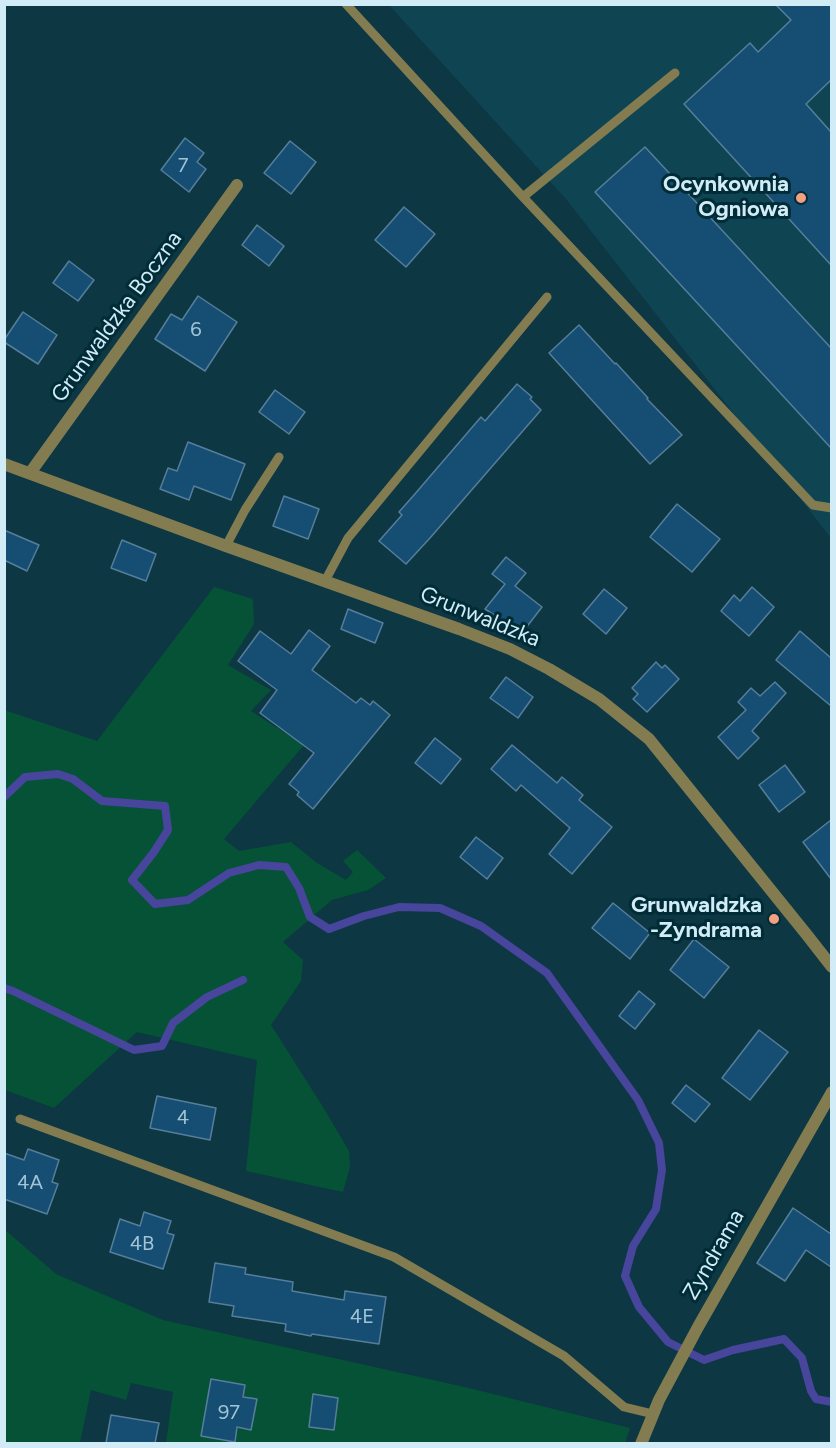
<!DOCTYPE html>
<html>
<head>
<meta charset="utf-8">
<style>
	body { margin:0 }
	#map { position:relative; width:836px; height:1448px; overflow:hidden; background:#0c3743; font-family:Figtree,sans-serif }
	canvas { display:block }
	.frame { position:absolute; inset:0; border:6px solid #d1ecf6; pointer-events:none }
</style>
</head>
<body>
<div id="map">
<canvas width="836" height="1448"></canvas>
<div class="frame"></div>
</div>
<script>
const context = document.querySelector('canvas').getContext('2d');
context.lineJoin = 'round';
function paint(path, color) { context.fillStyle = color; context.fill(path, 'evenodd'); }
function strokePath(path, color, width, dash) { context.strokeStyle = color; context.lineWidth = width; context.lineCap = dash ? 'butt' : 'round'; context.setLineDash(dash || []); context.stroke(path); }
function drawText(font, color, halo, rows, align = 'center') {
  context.font = font + ' Figtree,sans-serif'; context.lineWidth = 6; context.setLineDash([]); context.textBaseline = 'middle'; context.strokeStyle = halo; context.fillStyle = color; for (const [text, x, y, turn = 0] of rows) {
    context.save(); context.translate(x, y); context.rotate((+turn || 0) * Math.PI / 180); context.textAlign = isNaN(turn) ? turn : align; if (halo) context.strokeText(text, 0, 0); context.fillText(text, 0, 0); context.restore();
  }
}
paint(new Path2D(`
	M389,5H831V538L566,199Z`), '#0f4553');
paint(new Path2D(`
	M214,587L253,599L254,624L228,665L271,690L251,711L304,745L224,839L239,851L291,842L317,863L346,880L353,872L343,861L357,850L386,878L368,890L332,900L283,942L303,960L301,981L271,1025L323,1107L349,1151L350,1167L343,1192L246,1171L257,1060L137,1032L54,1108L5,1090L4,710L97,741Z
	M4,1229L56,1274L163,1320L469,1388L630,1428L625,1443H166L173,1392L131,1383L126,1400L91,1390L80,1443H5Z`), '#065236');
strokePath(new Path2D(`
	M4,797L25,777L58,774L73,779L102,801L165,806L168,830L154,852L132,880L155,904L188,900L229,873L259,865L286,867L299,888L310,917L329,929L364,916L399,907L440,908L481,926L547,973L638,1100L659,1143L662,1170L656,1209L633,1246L625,1276L639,1307L668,1342L704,1360L733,1350L784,1339L802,1358L811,1391L816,1399L832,1402
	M4,988L13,991L134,1050L162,1046L173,1023L207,997L243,980`), '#48459c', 8);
const building = new Path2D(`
	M775,4H831V80L806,104L831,132V265L684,104L750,43L758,52L791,20Z
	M185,138L204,153L197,162L206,169L189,192L161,170Z
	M290,141L316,162L291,194L264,173Z
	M645,147L831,348V448L595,192Z
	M404,207L435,234L406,267L375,240Z
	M257,225L284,246L269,266L242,245Z
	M69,261L94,280L78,301L53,283Z
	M198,296L237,322L205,371L155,339L171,314L182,320Z
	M23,312L57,335L38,364L4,342V340Z
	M579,325L615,364L616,363L648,398L647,399L682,435L650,464L549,353Z
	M517,384L532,397L530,399L541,410L430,538L406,564L379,541L402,515L399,512L414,495L481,417L485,421Z
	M275,390L305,412L289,434L259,412Z
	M188,442L245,464L231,500L194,486L189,500L160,489L168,468L177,471Z
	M284,496L319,509L308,539L273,526Z
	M677,504L720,539L692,572L650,537Z
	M4,530L39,545L27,571L4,560Z
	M122,540L156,554L146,581L111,568Z
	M506,557L526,573L515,586L542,607L522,633L485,609L505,584L492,574Z
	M752,587L774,607L749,636L721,611L734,595L740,601Z
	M604,589L627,608L606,634L583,614Z
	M348,609L383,623L375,643L341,629Z
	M309,630L330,646L312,670L356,703L361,698L370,705L373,701L390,715L313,809L297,795L299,792L289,784L314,753L260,713L277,690L238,661L260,631L291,654Z
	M800,631L831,658V706L776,660Z
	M656,662L662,668L665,665L679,679L647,712L633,699L638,694L632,688Z
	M506,677L533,697L518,718L490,698Z
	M775,682L786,693L752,731L759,738L738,759L718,737L746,710L738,702L751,688L760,696Z
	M435,738L461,759L441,784L415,763Z
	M512,745L557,783L562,777L583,795L579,800L612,827L572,874L549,854L570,828L521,785L516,791L491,769Z
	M785,765L805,792L779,812L759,785Z
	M831,820V879L803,842Z
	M476,837L503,858L487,879L460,857Z
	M613,903L650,933L630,959L592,928Z
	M694,939L729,967L704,998L670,970Z
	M639,991L655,1004L635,1029L619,1016Z
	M759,1030L788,1052L750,1100L722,1078Z
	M686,1085L710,1104L695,1122L672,1103Z
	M157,1096L216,1108L210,1140L150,1128Z
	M28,1149L59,1160L52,1182L58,1184L47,1214L4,1199V1153L24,1160Z
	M793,1208L831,1234V1267L806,1250L785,1281L757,1263Z
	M144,1212L171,1221L167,1233L174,1235L163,1269L110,1252L120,1219L140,1226Z
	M215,1263L246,1268L245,1274L293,1282L292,1291L344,1300L345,1291L386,1297L379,1344L312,1334L311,1336L285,1331L286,1324L232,1316L234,1306L209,1302Z
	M211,1379L245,1385L243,1397L257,1399L251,1430L237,1427L235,1442L201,1436Z
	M313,1394L338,1398L334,1430L309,1427Z
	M111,1415L159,1423L155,1443H106Z`);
paint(building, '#154e72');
strokePath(building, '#567e9b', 1.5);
strokePath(new Path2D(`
	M346,4L523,197L675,73
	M523,197L813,505L832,508
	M226,546L245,510L279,457
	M325,581L348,538L547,297
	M20,1119L394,1257L564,1356L624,1407L653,1414`), '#837c51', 9);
strokePath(new Path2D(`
	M30,473L237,185
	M641,1444L659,1400L698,1327L832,1092`), '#837c51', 12);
strokePath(new Path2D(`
	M4,464L226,546L459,629L510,649L549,669L599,699L649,739L807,935L832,967`), '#837c51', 12);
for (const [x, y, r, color] of [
	[801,198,6,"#f3a081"],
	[774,919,6,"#f3a081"]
]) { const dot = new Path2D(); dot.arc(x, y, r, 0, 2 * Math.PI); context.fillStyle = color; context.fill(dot); strokePath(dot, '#002c38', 2); }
drawText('20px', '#a2c4d5', null, [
	["7",183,166],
	["6",196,330],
	["4",183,1118],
	["4A",30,1183],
	["4B",142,1244],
	["4E",362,1317],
	["97",229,1413]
]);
drawText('bold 22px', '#d1ecf6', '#002c38', [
	["Ocynkownia",789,185],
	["Ogniowa",789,210],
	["Grunwaldzka",762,906],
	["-Zyndrama",762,931]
], 'right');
drawText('22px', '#d1ecf6', '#002c38', [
	["Grunwaldzka Boczna",117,317,-54],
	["Grunwaldzka",480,617,22],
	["Zyndrama",714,1255,-60]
]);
</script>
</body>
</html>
